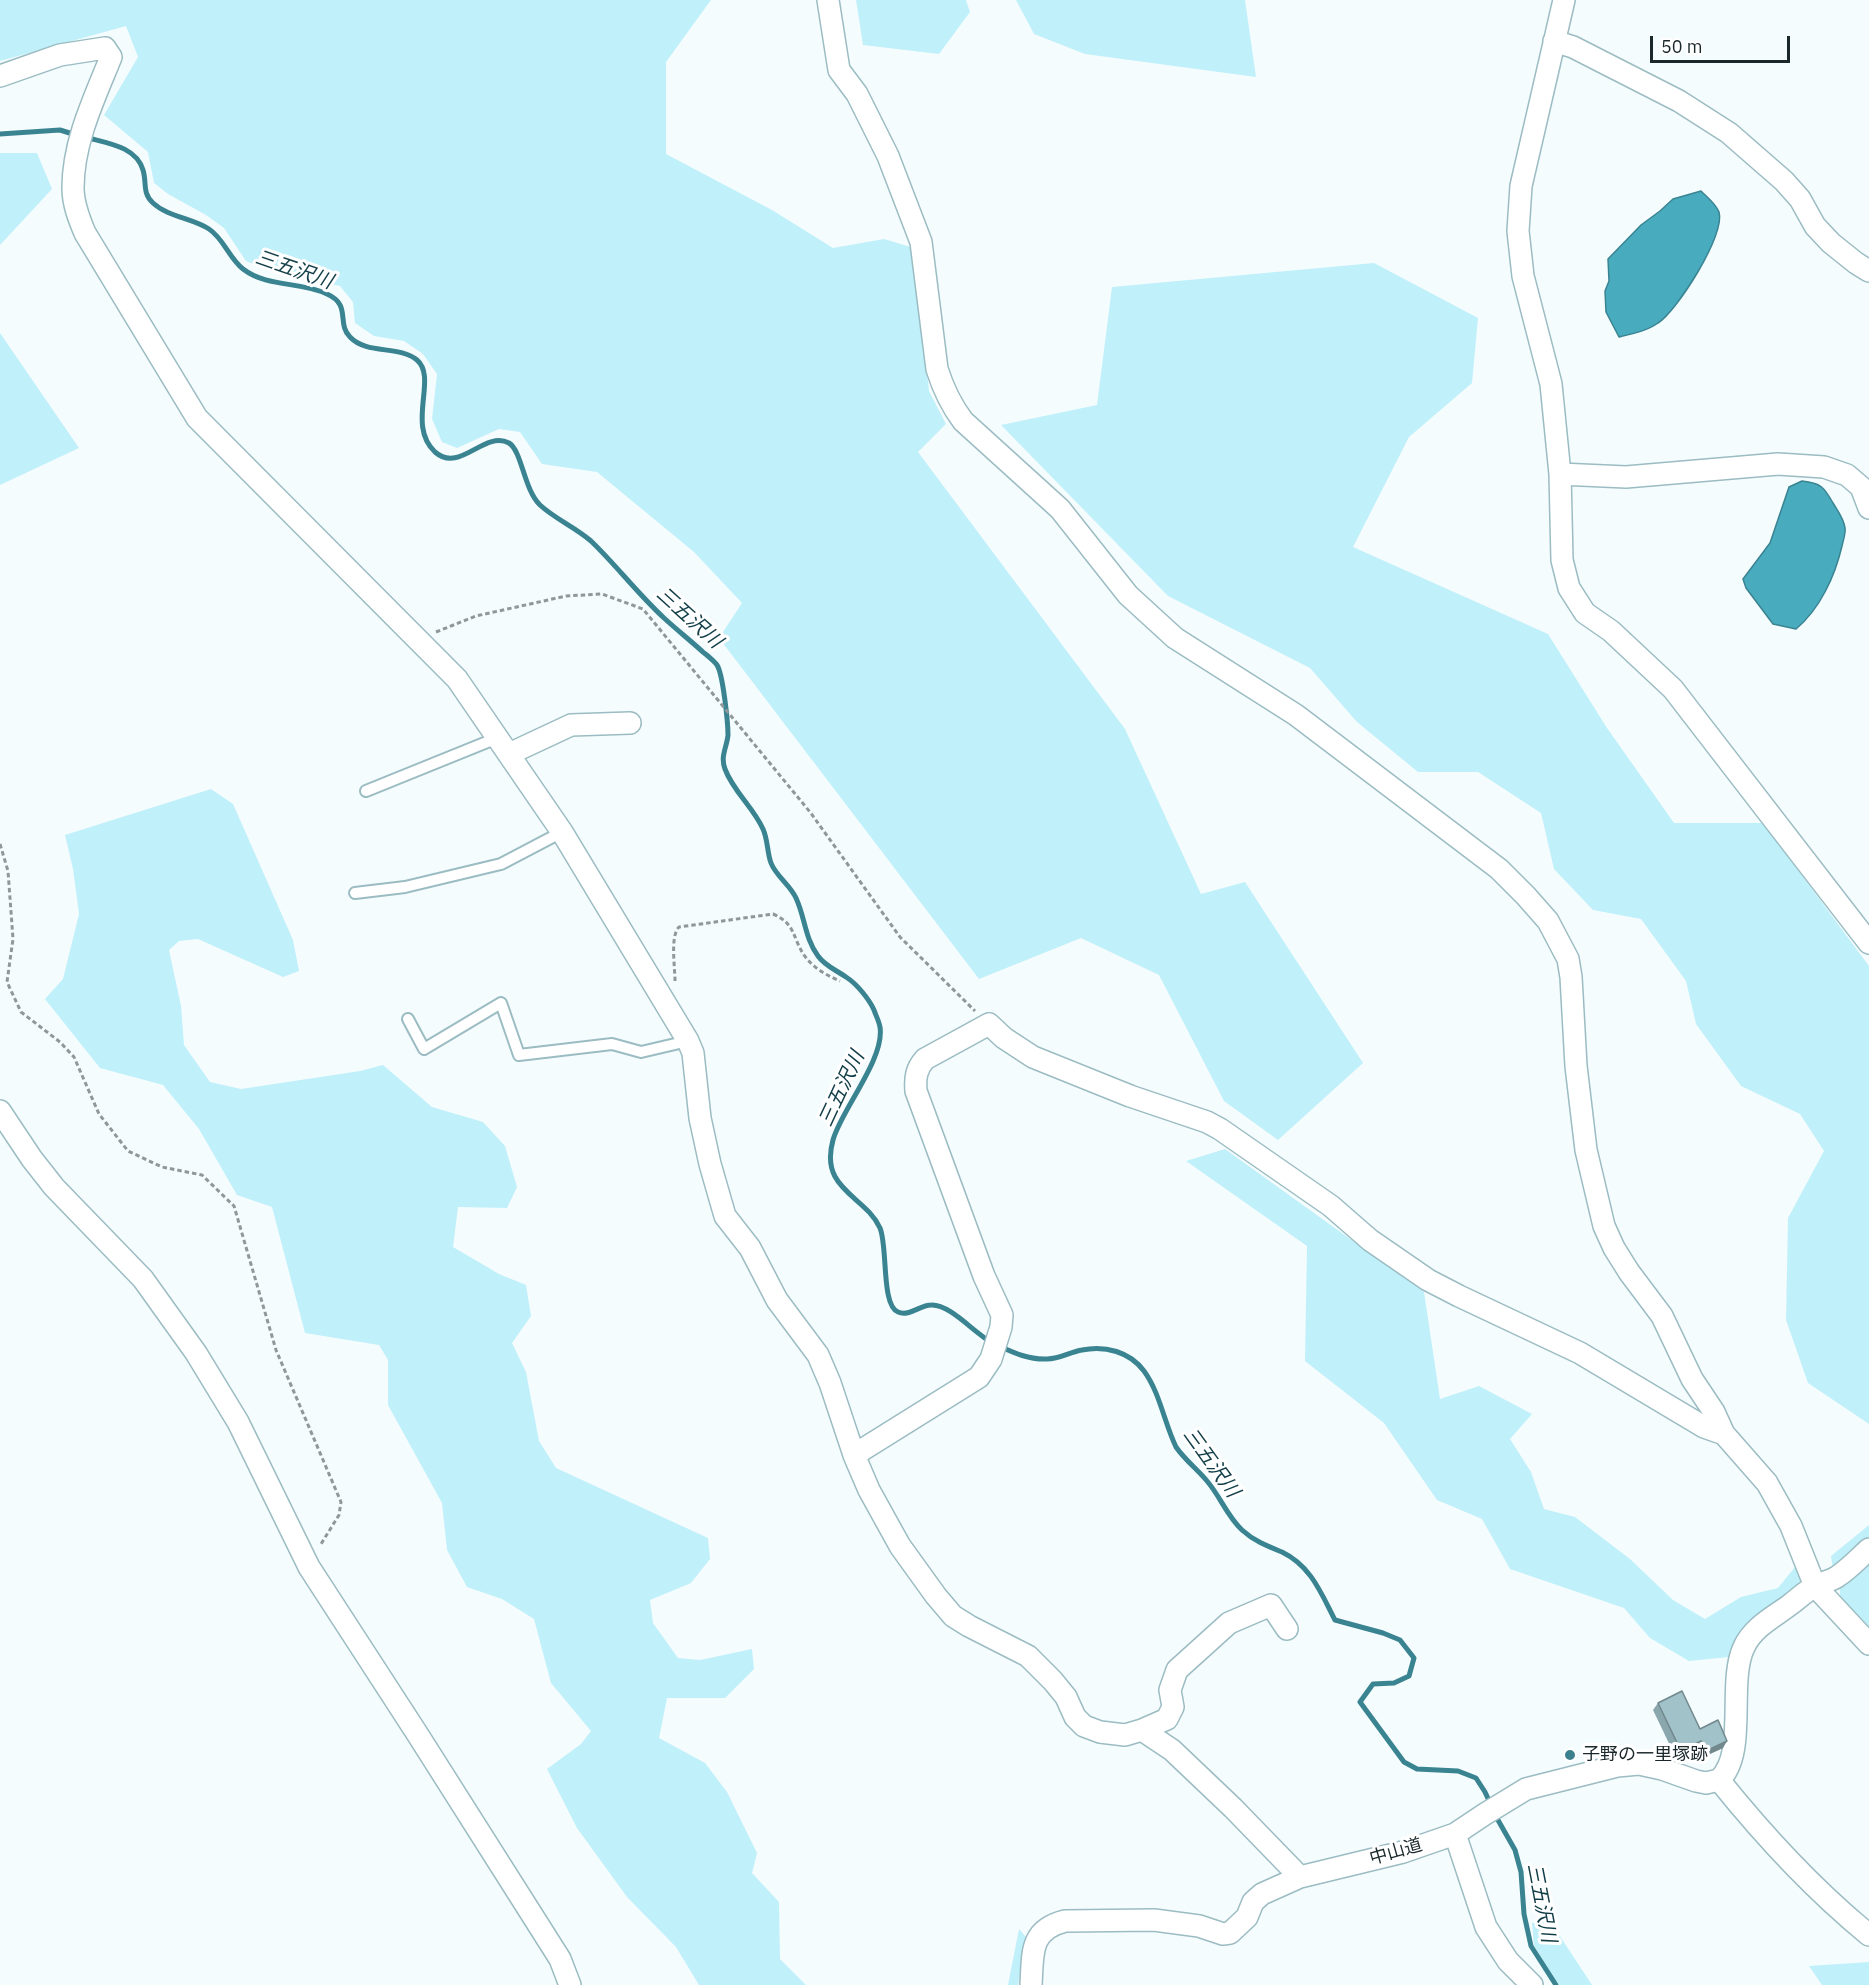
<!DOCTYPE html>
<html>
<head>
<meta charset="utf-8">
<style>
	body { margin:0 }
	#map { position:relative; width:1869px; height:1985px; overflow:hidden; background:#f5fcfe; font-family:"IBM Plex Sans",sans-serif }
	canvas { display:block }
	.scale { position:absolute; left:1650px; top:36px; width:140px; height:27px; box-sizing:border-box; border:3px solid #1b282b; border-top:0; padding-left:8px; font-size:18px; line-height:21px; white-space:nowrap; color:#1b282b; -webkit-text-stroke:4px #fff; paint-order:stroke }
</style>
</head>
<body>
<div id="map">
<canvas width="1869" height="1985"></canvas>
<div class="scale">50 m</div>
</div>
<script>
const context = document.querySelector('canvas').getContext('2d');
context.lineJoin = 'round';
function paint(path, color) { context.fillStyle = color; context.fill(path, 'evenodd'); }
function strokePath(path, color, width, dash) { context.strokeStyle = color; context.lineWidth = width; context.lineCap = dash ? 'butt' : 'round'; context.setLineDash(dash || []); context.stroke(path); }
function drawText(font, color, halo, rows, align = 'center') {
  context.font = font + ' "IBM Plex Sans","Noto Sans JP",sans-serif'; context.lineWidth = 6; context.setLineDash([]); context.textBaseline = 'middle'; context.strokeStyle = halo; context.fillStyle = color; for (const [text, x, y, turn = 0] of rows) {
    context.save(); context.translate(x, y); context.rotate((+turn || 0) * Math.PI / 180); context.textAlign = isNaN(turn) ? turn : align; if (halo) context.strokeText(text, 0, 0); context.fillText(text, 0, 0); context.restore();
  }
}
paint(new Path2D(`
	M0,0H711L666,62V154L772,210L833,248L884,239L914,248L929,391L946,424L918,452L1125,729L1201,894L1245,882L1363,1063L1278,1140L1224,1101L1159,975L1081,938L979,979L719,638L742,603L694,552L597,472L542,464L520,432L499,429L457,448L442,442L432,419L437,374L423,354L404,341L374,336L355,323L353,302L340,286L269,271L246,261L224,228L206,215L168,194L154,183L148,152L104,115L138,57L126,26L0,61Z
	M856,0H966L970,12L939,54L863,45Z
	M1016,0H1245L1256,77L1085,54L1034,34Z
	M0,153H37L52,189L0,245Z
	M1374,263L1478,318L1472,383L1409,437L1353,547L1548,634L1607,728L1674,823H1763L1869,966V1424L1808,1383L1786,1320L1788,1218L1824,1151L1800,1114L1741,1086L1696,1024L1686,981L1641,919L1593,910L1554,869L1541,813L1478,772H1418L1357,722L1310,668L1168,596L1001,425L1097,405L1112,287Z
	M0,333L79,448L0,485Z
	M211,789L233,804L293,940L299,971L283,977L198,939L179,941L169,950L181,1006L184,1045L210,1082L241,1089L360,1071L383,1065L432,1107L483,1122L505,1146L517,1187L507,1208L458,1207L453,1247L499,1274L526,1285L531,1316L512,1343L526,1372L539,1441L556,1468L708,1538L710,1559L691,1583L650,1600L653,1623L678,1658L700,1660L752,1649L754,1669L725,1698H667L659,1738L705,1763L727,1792L757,1853L752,1873L779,1902L780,1959L806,1985H699L676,1947L627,1897L577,1828L547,1769L581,1744L591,1731L551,1683L534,1619L502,1599L467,1587L447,1550L442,1503L388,1405V1360L379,1345L305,1333L272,1207L237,1195L199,1129L163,1085L100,1068L45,999L63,979L79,914L73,869L65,835Z
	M1225,1149L1424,1292L1440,1399L1479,1386L1532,1414L1510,1439L1531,1472L1544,1509L1575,1517L1630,1559L1673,1600L1705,1619L1741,1597L1778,1588L1795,1567L1804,1578L1766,1611L1729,1657L1689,1661L1650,1638L1624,1608L1510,1569L1482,1519L1437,1500L1384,1423L1305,1361L1307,1246L1186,1161Z
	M1869,1525V1629L1840,1597C1841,1582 1832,1571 1831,1556Z
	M1550,1921L1592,1985H1559L1550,1972L1534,1945L1532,1923Z
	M1019,1929L1027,1938L1018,1985H1008Z
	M1869,1962V1985H1822L1809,1966Z`), '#c0f0fa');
const water = new Path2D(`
	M1701,191C1707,197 1716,204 1719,212C1726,234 1677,311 1658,323C1647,331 1632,334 1619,337L1606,312L1605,291L1609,281L1608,259L1641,225L1660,211L1673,199Z
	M1802,481C1821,483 1824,487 1833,503C1838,511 1844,519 1845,528C1846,533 1843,541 1842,546C1835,576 1820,609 1796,629L1773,624L1746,588L1743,579L1770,543L1789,487Z`);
paint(water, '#48abbe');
strokePath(water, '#3a8492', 1.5);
strokePath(new Path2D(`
	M0,134L60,130L76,135
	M85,137C106,143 136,146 143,170C147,183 142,193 153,203C168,217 192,218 209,229C224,239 229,258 243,269C268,288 300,281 327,294C352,305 336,323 350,337C367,355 399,345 417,360C438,378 406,425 435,452C460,474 484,430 509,443C522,451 524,490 540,505C555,519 575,527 591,541C616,565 638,594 664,618C677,630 691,641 704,653C706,654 716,663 717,665C723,674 728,723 728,735C727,747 720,756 725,769C733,791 753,807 763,829C768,840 767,852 771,863C776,876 790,885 796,898C805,917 805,939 818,956C825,966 836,970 846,977C857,984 869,999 874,1010C876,1016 879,1021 880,1027C885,1059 841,1110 833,1140C819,1190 865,1195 880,1228C888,1247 881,1305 898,1312C909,1317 920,1305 931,1305C950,1304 974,1333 991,1342
	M999,1346C1014,1353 1030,1360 1047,1359C1060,1359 1070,1352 1082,1350C1105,1345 1130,1352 1144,1371C1160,1393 1164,1422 1176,1447C1185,1460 1197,1469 1207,1481C1220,1496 1227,1516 1242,1530C1254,1541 1267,1546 1282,1552C1311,1566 1321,1593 1335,1620L1383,1633L1400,1640L1414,1658L1409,1676L1394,1683L1373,1684L1360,1702L1404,1762L1417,1769L1458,1771L1476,1778L1485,1792L1491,1805
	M1494,1813L1515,1850L1521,1872L1524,1914L1531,1946L1556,1985`), '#3a8492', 5);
const lane = new Path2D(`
	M366,791L497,738
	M355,893L405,887L501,864L562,832
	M408,1019L424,1049L501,1003L519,1055L612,1044L641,1052L688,1041`);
const street = new Path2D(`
	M828,0L839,70L857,94L888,156L921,242L937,369C943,388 951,405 963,421L1060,509L1128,595L1175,638L1296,715L1499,869L1526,896L1548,921L1568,959L1571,977L1576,1066L1586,1150L1604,1226L1614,1248L1629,1272L1662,1316L1692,1379L1714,1412L1724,1434L1767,1483L1791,1526L1815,1586L1869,1644
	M1564,0L1521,186L1518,231L1523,276L1551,384L1560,474L1562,560L1569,588L1585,613L1611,631L1673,689L1869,943
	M1554,41L1573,47L1679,101L1729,133L1784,181L1800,199L1815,226L1831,243L1856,263L1869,271
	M0,76L60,55L105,48L111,57C94,99 73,142 73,188C73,204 79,219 85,233L197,418L457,679L562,832L688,1041L693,1053L700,1118L710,1164L725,1216L750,1248L777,1300L818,1355L830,1383L854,1455L869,1490L900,1546L936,1596L953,1616L969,1626L1028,1656L1053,1681L1066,1697L1075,1717L1084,1726L1100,1732L1125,1735L1142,1730L1172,1750L1233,1808L1300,1877
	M1560,474L1626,477L1778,464L1824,467L1847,475L1861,487L1869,508
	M509,754L571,725L630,723
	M0,1111L32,1159L54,1187L143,1279L196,1353L238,1422L309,1567L418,1735L560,1959L570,1985
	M854,1455L979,1377L991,1359L1001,1327L1002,1315L984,1276L916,1091C915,1078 916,1069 925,1059L989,1024L1004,1038L1033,1057L1130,1096L1207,1122L1220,1129L1331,1206L1370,1240L1428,1280L1459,1296L1580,1353L1704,1427L1724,1434
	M1142,1730L1167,1719L1173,1707L1170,1690L1177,1670L1229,1623L1271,1605L1287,1629
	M1719,1780C1764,1836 1814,1890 1869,1935
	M1455,1834L1486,1927L1508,1961L1532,1985
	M1031,1985C1033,1954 1029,1930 1065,1921L1154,1920L1199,1926L1223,1934L1230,1933L1247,1917L1253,1902L1262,1894L1300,1877L1403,1852L1455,1834L1485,1814L1526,1789L1617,1766L1639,1764L1662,1769L1696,1781L1706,1783L1719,1780C1748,1754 1727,1682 1744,1647C1753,1627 1774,1617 1791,1604C1799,1598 1807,1590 1817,1585C1823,1582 1832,1581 1838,1576C1849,1569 1859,1558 1869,1549`);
strokePath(lane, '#9bbcc2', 14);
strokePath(street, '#9bbcc2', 24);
strokePath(new Path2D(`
	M436,632L476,616L566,596L602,594L643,609L810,812L900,937L975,1011
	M0,844L8,871L13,939L7,982L21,1012L60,1042L74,1057L99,1114L128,1151L162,1167L202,1175L234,1206L276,1350L341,1502L339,1515L321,1544
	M675,981C675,967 670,936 679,927L773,914C796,924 792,937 804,955C813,968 826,975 840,981`), '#8e989a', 3, [4.5, 3]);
strokePath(lane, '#fff', 10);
strokePath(street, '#fff', 21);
paint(new Path2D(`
	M1658,1703L1700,1729L1723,1748L1701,1758L1697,1748L1676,1758L1653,1710Z`), '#8aa7ad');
paint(new Path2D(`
	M1701,1741L1697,1748L1676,1758L1681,1751Z
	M1727,1741L1723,1748L1701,1758L1706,1751Z`), '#71888d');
const building = new Path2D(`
	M1682,1691L1700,1729L1718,1720L1727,1741L1706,1751L1701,1741L1681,1751L1658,1703Z`);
paint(building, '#a1c2c9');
strokePath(building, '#71888d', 1.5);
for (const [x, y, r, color] of [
	[1570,1755,6,"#3c818e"]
]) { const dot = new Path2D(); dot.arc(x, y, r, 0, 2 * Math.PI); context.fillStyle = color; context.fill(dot); strokePath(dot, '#fff', 2); }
drawText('18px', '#1b282b', '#fff', [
	["子野の一里塚跡",1582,1755]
], 'left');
drawText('18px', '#1b282b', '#fff', [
	["中山道",1396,1852,-16]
]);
drawText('italic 20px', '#113e47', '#fff', [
	["三五沢川",294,270,19],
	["三五沢川",689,618,42],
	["三五沢川",842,1089,-65],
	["三五沢川",1211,1463,54],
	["三五沢川",1541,1903,79]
]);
</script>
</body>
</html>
